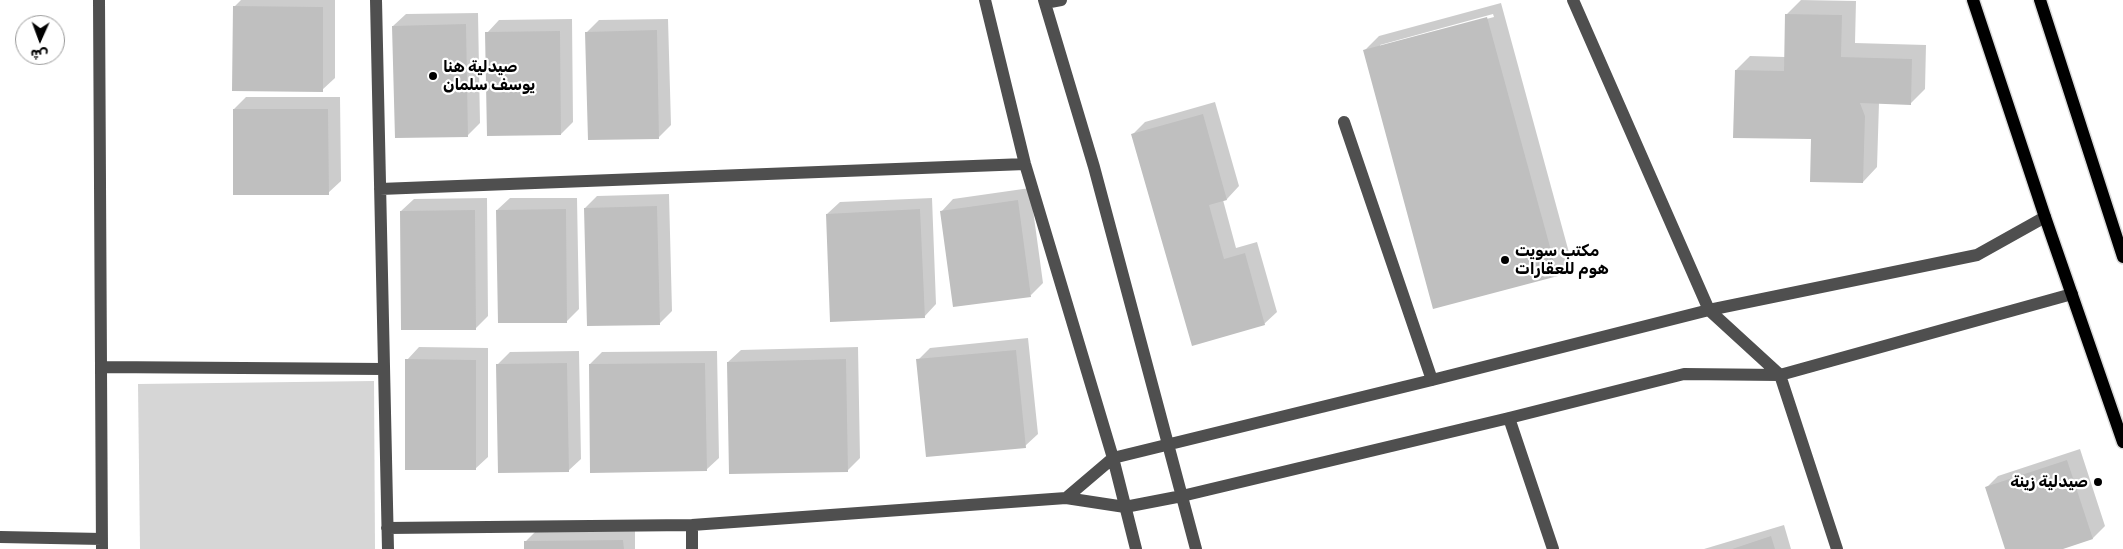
<!DOCTYPE html>
<html>
<head>
<meta charset="utf-8">
<style>
	body { margin:0 }
	#map { position:relative; width:2123px; height:549px; overflow:hidden; background:#fff; font-family:Rubik,Vazirmatn,sans-serif }
	canvas { display:block }
	.north { position:absolute; left:15px; top:15px; width:50px; height:50px; box-sizing:border-box; background:#fff; border:1px solid #999; border-radius:50%; rotate:182deg; font-size:14px; font-weight:700; line-height:20px; text-align:center; color:#000 }
	.north::after { content:''; display:block; margin:auto; width:18px; height:22px; background:#000; clip-path:polygon(50% 0,100% 100%,50% 72%,0 100%) }
</style>
</head>
<body>
<div id="map">
<canvas width="2123" height="549"></canvas>
<div class="north">ش</div>
</div>
<script>
const context = document.querySelector('canvas').getContext('2d');
context.lineJoin = 'round';
function paint(path, color) { context.fillStyle = color; context.fill(path, 'evenodd'); }
function strokePath(path, color, width, dash) { context.strokeStyle = color; context.lineWidth = width; context.lineCap = dash ? 'butt' : 'round'; context.setLineDash(dash || []); context.stroke(path); }
function drawText(font, color, halo, rows, align = 'center') {
  context.font = font + ' Rubik,Vazirmatn,sans-serif'; context.lineWidth = 4.5; context.setLineDash([]); context.textBaseline = 'middle'; context.strokeStyle = halo; context.fillStyle = color; for (const [text, x, y, turn = 0] of rows) {
    context.save(); context.translate(x, y); context.rotate((+turn || 0) * Math.PI / 180); context.textAlign = isNaN(turn) ? turn : align; if (halo) context.strokeText(text, 0, 0); context.fillText(text, 0, 0); context.restore();
  }
}
paint(new Path2D(`
	M374,381L375,549H140L138,384Z`), '#d6d6d6');
paint(new Path2D(`
	M241,0H335V78L322,90L234,7Z
	M1801,0L1856,1L1855,43L1926,45L1925,89L1911,103H1879L1877,167L1863,182L1736,70L1750,56L1785,57L1786,15Z
	M1501,3L1571,260L1557,275L1364,51L1379,36ZM1493,14L1494,17L1380,47V45Z
	M478,13L480,123L468,135L393,26L406,14Z
	M572,19L573,122L561,134L487,33L499,20Z
	M668,19L671,125L659,137L586,33L599,20Z
	M246,97H340L341,181L328,193L234,109Z
	M1215,102L1239,186L1227,199L1223,200L1236,248L1257,242L1277,312L1264,324L1133,134L1145,122Z
	M1030,188L1043,283L1031,295L941,212L953,199Z
	M669,194L672,311L659,324L585,208L597,196Z
	M487,198L488,316L476,328L401,211L414,199Z
	M510,198H577L579,309L566,322L497,210Z
	M932,198L936,304L924,317L827,214L840,202Z
	M1028,338L1038,434L1025,446L918,360L930,348Z
	M419,347L488,348V457L475,469L407,360Z
	M858,347L860,458L848,470L728,362L741,350Z
	M579,351L581,459L568,471L498,364L510,352Z
	M717,351L719,458L706,470L590,364L602,352Z
	M2080,449L2105,526L2093,538L2059,549H2006L1986,488L1998,476Z
	M1784,525L1791,549H1704Z
	M635,528V549H526L525,542L538,529Z`), '#0003');
paint(new Path2D(`
	M233,6L323,7V92L232,91Z
	M1785,14L1842,15L1841,57L1912,59L1911,105L1860,103L1865,116L1863,183L1810,182L1811,139L1733,138L1735,70L1784,71Z
	M1487,17L1558,276L1433,309L1363,50Z
	M466,24L468,137L395,138L392,26Z
	M657,30L659,139L588,140L585,32Z
	M560,31L561,135L487,136L485,32Z
	M233,109H328L329,195H233Z
	M1203,114L1227,200L1209,205L1224,259L1245,253L1265,325L1192,346L1131,134Z
	M1018,200L1031,297L953,307L940,211Z
	M657,206L660,325L587,326L584,208Z
	M566,209L567,323H498L496,210Z
	M920,209L925,318L830,322L826,214Z
	M475,210L476,330H401L400,211Z
	M1016,350L1026,448L926,457L916,359Z
	M405,359L476,360V470H405Z
	M846,359L848,472L729,474L727,362Z
	M567,363L569,472L498,473L496,364Z
	M705,363L707,471L590,473L589,364Z
	M2067,460L2093,539L2063,549H2005L1985,487Z
	M1771,536L1775,549H1732Z
	M623,540L624,549H524V541Z`), '#bfbfbf');
const major = new Path2D(`
	M1973,0L2045,217L2123,442
	M2040,0L2123,257`);
strokePath(major, '#dbdbdb', 15);
strokePath(new Path2D(`
	M99,0L102,549
	M376,0L388,549
	M985,0L1025,164L1113,458L1136,549
	M1044,0L1094,167L1196,549
	M1573,0L1709,310L1780,375L1837,549
	M1045,3L1061,0
	M1344,122L1432,380
	M380,189L1025,164
	M101,367L384,369
	M1509,418L1553,549
	M1066,498L1113,458L1432,380L1709,310L1977,255L2045,217
	M692,525V549
	M387,528L692,525L1066,498L1125,507L1182,496L1509,418L1684,374L1780,375L2072,294
	M0,537L102,539`), '#4f4f4f', 12);
strokePath(major, '#000', 12);
for (const [x, y, r, color] of [
	[433,76,5,"#000"],
	[1505,260,5,"#000"],
	[2098,482,5,"#000"]
]) { const dot = new Path2D(); dot.arc(x, y, r, 0, 2 * Math.PI); context.fillStyle = color; context.fill(dot); strokePath(dot, '#fff', 2); }
drawText('bold 16px', '#000', '#fff', [
	["صيدلية هنا",443,67],
	["يوسف سلمان",443,85],
	["مكتب سويت",1515,251],
	["هوم للعقارات",1515,269],
	["صيدلية زينة",2088,482,"right"]
], 'left');
</script>
</body>
</html>
